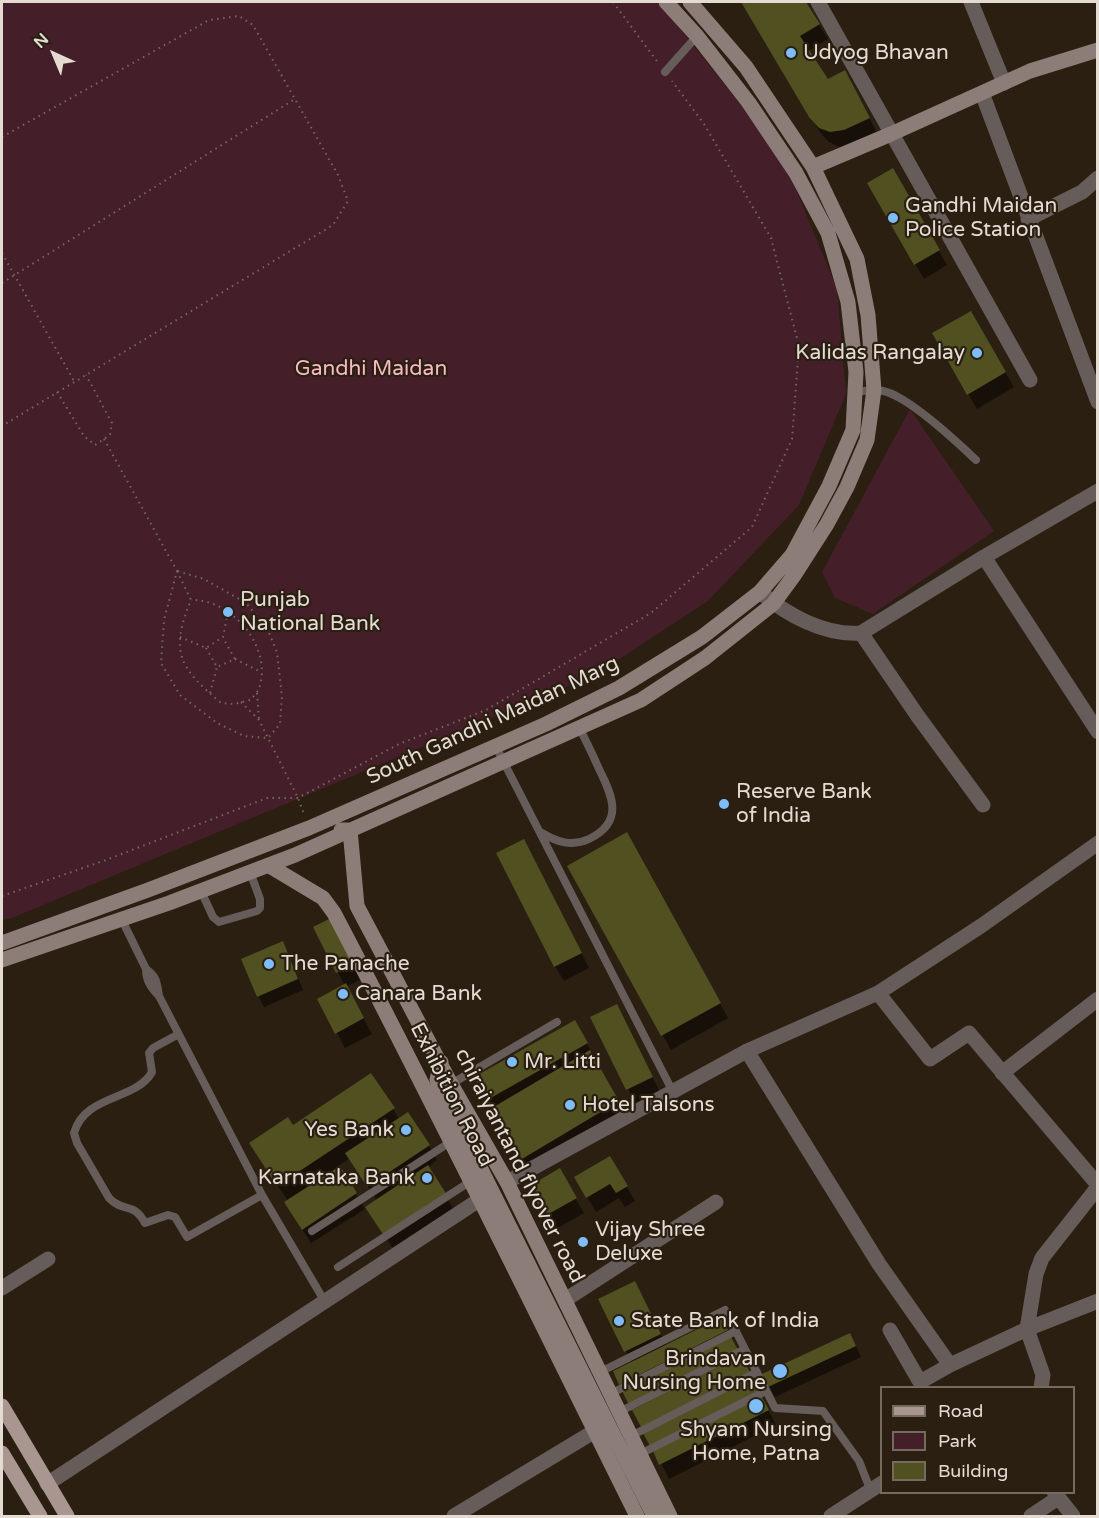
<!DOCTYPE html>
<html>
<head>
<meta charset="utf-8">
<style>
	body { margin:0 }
	#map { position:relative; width:1099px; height:1518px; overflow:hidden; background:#2a1f11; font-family:"Varela Round",sans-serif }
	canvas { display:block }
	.frame { position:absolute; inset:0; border:3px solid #e4dcd3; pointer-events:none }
	.legend { position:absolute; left:880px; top:1386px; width:195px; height:108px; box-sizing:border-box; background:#2a1f11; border:2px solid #746b5f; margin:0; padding:8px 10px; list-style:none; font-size:18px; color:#e4dcd3 }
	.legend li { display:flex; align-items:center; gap:12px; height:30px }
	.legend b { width:30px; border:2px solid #746b5f }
	.north { position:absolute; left:24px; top:24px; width:60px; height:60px; -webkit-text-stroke:4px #2a1f11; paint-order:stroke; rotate:316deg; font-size:16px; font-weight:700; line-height:24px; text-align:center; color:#e4dcd3 }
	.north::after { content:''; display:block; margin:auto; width:21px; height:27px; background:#e4dcd3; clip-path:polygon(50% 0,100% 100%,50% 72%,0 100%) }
</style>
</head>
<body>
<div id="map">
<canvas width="1099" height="1518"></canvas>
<div class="frame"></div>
<ul class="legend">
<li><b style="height:8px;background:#aa9690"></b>Road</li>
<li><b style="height:16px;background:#441f29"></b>Park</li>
<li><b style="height:16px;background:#505021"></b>Building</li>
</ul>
<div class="north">N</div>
</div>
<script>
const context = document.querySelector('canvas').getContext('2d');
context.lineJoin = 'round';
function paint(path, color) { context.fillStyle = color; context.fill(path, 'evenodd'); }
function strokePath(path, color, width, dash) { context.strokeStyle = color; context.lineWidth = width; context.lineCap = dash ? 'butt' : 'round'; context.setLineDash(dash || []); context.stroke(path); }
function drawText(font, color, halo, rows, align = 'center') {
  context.font = font + ' "Varela Round",sans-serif'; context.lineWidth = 4.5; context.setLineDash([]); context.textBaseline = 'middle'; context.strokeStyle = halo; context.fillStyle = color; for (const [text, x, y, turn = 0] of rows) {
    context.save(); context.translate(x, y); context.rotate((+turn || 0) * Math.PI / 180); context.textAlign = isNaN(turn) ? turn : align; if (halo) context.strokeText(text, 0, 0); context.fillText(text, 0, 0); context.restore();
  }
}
paint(new Path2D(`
	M2,2H656L661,5L783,158L837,289L846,394L799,505L708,601L595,675L12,918L2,920Z
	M910,409L994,531L873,614L835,598L822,572Z`), '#441f29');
paint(new Path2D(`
	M743,2H805L828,39L808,51L827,81L853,87L877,133L853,145L839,147L829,142L820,132Z
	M892,170L947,265L924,279L869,184Z
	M970,313L1014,387L977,409L934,334Z
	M635,849L728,1018L671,1050L569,866Z
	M532,855L589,968L564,981L555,966Z
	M315,928L365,977L346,987L372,1034L345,1048L337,1033L345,986Z
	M288,954L303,990L264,1007L258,996Z
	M617,1006L660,1092L636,1104L592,1018Z
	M574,1022L595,1058L593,1059L626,1117L531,1173L476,1078Z
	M393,1109L399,1119L408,1114L429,1146L437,1160L428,1167L454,1210L394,1250L376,1222L377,1201L350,1158L338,1166L365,1209L311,1243L294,1217L288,1201L259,1158L293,1127Z
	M610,1158L635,1201L625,1207L619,1198L596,1212L576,1178Z
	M559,1170L584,1213L554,1230L530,1187Z
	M635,1283L667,1346L721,1319L776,1425L669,1479L615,1372L632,1363L600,1300Z
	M856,1346L861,1357L775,1397L769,1386Z`), '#0007');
paint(new Path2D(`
	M741,2H806L820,24L800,36L828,79L845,70L870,118L844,130L830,132L819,128L809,117Z
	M893,168L940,250L914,265L867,183Z
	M971,311L1006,372L967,395L932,333Z
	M627,832L721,1003L661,1036L567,866Z
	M524,839L582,953L554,967L496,853Z
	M335,916L358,962L336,973L313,927Z
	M283,941L298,979L257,997L241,959Z
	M346,983L364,1018L335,1034L317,999Z
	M617,1004L653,1077L626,1090L590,1017Z
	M575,1020L588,1043L487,1100L474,1077Z
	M590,1050L619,1101L522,1159L492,1108Z
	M371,1073L395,1108L277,1186L249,1143L288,1117L293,1125Z
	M408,1112L430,1145L367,1187L345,1153Z
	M610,1156L628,1186L616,1193L610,1184L586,1198L574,1177Z
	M428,1165L447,1195L384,1236L365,1207Z
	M340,1166L357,1193L302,1230L284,1202Z
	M560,1168L577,1198L545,1216L528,1187Z
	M635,1281L661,1334L624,1352L598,1299Z
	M722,1317L728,1330L619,1385L613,1371Z
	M850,1333L856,1346L768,1387L762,1374Z
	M731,1337L738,1350L629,1405L622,1391Z
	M741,1355L750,1372L641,1427L632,1410Z
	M752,1378L759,1391L650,1446L643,1433Z
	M762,1397L769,1410L659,1465L653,1451Z`), '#505021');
strokePath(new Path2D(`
	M613,2L659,64
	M2,137L209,20L239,16L253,25L338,175L348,201L333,225L2,426
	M2,253L74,381
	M2,283L295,99
	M57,392L84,436L95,445L110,435L112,423L86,375
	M104,439L177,571L164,620L161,663L180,695L217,723L244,736L268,738L280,724L282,697L277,652L267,628L246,603L204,579L177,571
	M177,571L191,600C169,653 180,668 221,703L234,704L250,700C254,696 259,691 260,685C271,645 231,599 191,600
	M180,637L206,648L223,637L228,612
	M206,648L217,667L235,659L223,638
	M235,659L261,672
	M210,693L217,667
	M257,693L259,720
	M241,702L259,720L298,798L304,814
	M2,896L106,860L267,798H298L399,744L486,710L651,613L752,527L792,439L799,346L771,238L704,124L672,81`), '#736a5d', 2, [1.5, 4.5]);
strokePath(new Path2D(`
	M665,72L697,36
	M855,392C864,391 873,389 883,391C908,396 956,441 976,460
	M496,747L673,1092
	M542,833C557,842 572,847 589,839C624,822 613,797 599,769C593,755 586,741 579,727
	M201,891L213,917L219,922L257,911L260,908V899L250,872
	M121,918L146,969
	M159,996C157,984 157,976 146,969C146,981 151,988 159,996L262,1195L325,1302
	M177,1035L153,1048L149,1053L152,1072C136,1101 85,1094 74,1133L77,1143L109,1198C123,1213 133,1201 145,1223L168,1215L175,1217L187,1237L262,1195
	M451,1084L557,1022
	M312,1231L452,1141
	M338,1267L471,1181
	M600,1372L725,1310L775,1408L823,1411L859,1461L870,1489
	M610,1394L736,1331
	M619,1412L745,1349
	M631,1436L757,1372
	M640,1454L766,1391`), '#665c59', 8);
strokePath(new Path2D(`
	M818,2L1030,380
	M971,2L1004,83
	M982,93L1098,402
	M1028,219L1082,192L1098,178
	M1098,491L984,557L1098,732
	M760,592C787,615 825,636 861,633L984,557
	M861,633L917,715L983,805
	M878,993L930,1059L969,1033L1098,1185
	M747,1051L879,1264L950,1365
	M1002,1073L1098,999
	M507,1182L747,1051L878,993L981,926L1098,843
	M2,1288L48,1259
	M565,1300L716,1202
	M890,1330L920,1382L950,1365L1027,1329L1098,1301
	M1041,1388L1043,1375L1027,1329L1036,1274L1042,1258L1098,1187
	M47,1484L479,1200
	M1054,1492L1073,1516
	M454,1516L595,1431
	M831,1516L882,1483
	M1031,1516L1058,1498`), '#665c59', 15);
strokePath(new Path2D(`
	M813,167L891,134L1030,71L1098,50
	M341,830H350L357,906L451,1084L507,1182L670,1516
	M268,865L323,898L334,913C439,1113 537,1315 637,1516
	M2,943L148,890L309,828L546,724L619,688L702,637L760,592L792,555L829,486L853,430L856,372L848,302L828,233L796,173L749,103L697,36L666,2
	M2,960L169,903L295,855L641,700L705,658L773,604L795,574L827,524L847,487L867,440L874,390L868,315L857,259L813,167L746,67L690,2
	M441,1062L437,1080L443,1093L654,1516`), '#8d7d78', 15);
strokePath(new Path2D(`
	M2,1406L67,1516
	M2,1453L40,1516`), '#aa9690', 15);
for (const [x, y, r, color] of [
	[791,53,6,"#7fbdf9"],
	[893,218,6,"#7fbdf9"],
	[977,353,6,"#7fbdf9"],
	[228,612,6,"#7fbdf9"],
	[724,804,6,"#7fbdf9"],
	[269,964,6,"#7fbdf9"],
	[343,994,6,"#7fbdf9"],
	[512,1062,6,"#7fbdf9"],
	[570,1105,6,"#7fbdf9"],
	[406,1130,6,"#7fbdf9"],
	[427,1178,6,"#7fbdf9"],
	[583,1242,6,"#7fbdf9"],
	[619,1321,6,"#7fbdf9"],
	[780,1371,8,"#7fbdf9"],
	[756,1406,8,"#7fbdf9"]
]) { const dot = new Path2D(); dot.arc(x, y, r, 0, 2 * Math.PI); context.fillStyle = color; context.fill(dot); strokePath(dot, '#2a1f11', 2); }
drawText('21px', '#e4dcd3', '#2a1f11', [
	["Udyog Bhavan",803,53],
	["Gandhi Maidan",905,206],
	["Police Station",905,230],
	["Kalidas Rangalay",965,353,"right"],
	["Punjab",240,600],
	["National Bank",240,624],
	["Reserve Bank",736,792],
	["of India",736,816],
	["The Panache",281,964],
	["Canara Bank",355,994],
	["Mr. Litti",524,1062],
	["Hotel Talsons",582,1105],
	["Yes Bank",394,1130,"right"],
	["Karnataka Bank",415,1178,"right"],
	["Vijay Shree",595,1230],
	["Deluxe",595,1254],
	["State Bank of India",631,1321],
	["Brindavan",766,1359,"right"],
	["Nursing Home",766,1383,"right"],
	["Shyam Nursing",756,1430,"center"],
	["Home, Patna",756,1454,"center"]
], 'left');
drawText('21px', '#f9b8c6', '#2a1f11', [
	["Gandhi Maidan",371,369]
]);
drawText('21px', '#e4dcd3', '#2a1f11', [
	["South Gandhi Maidan Marg",493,721,-25],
	["Exhibition Road",451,1095,63],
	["chiraiyantand flyover road",519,1166,63]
]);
</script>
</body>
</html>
